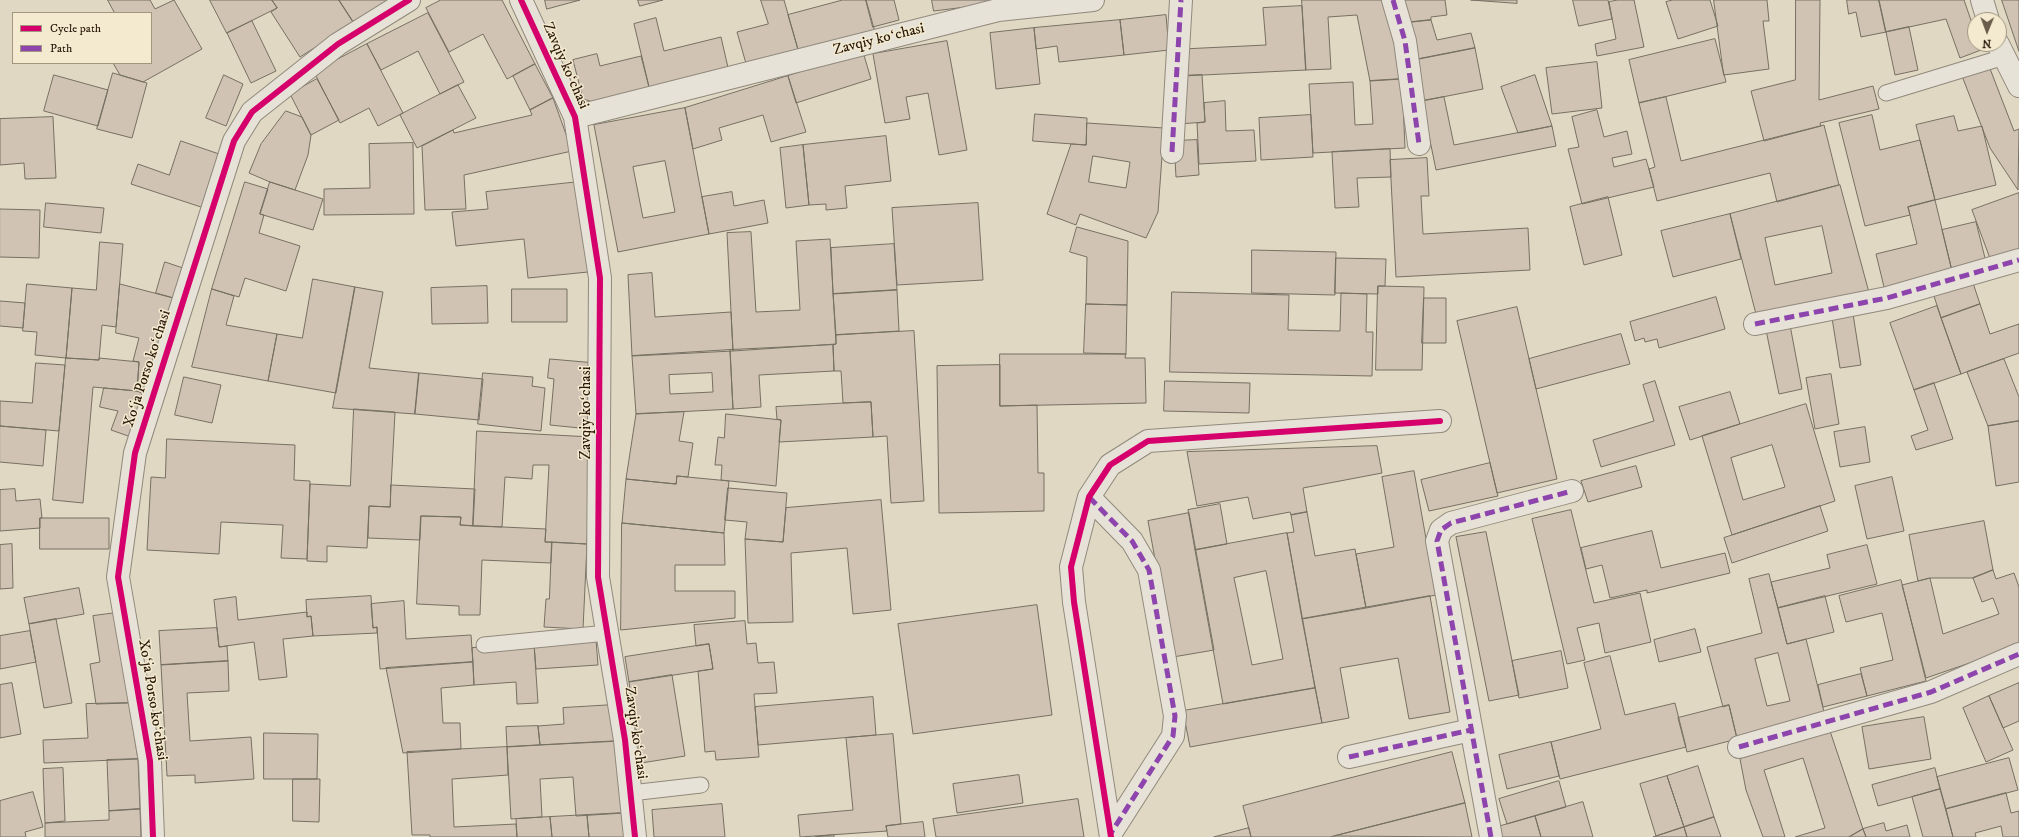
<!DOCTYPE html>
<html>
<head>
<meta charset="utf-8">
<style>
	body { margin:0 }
	#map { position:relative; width:2019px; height:837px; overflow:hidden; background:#e0d8c2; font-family:"IM FELL DW Pica",serif }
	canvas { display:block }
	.legend { position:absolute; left:12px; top:12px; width:140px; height:52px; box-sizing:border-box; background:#f3eacf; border:1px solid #a39681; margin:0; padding:5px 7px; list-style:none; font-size:12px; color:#2a190b }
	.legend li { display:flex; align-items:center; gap:8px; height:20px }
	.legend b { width:20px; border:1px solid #a39681 }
	.north { position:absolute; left:1967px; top:12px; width:40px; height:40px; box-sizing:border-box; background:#f3eacf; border:1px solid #a39681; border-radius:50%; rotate:181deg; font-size:11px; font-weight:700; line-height:16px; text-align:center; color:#2a190b }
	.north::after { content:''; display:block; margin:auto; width:14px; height:18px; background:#6a5c4b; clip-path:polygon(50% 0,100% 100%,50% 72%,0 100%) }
</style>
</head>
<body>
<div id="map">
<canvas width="2019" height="837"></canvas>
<ul class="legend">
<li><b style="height:5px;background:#d6006c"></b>Cycle path</li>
<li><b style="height:5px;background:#8e44ad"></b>Path</li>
</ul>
<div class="north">N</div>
</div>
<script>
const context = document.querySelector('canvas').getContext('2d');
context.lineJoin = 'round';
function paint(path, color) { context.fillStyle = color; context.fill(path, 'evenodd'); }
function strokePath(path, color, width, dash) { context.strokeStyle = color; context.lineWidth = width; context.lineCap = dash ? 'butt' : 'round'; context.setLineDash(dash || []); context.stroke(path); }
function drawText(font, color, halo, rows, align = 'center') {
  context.font = font + ' "IM FELL DW Pica",serif'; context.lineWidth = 3; context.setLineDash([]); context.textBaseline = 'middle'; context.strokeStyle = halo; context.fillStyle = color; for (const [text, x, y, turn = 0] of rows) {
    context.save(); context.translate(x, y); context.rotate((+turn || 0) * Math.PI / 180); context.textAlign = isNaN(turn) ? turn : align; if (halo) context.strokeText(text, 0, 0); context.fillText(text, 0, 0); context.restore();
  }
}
const building = new Path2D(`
	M108,0H150L155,9L174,0L202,49L143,82L120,75L113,63H151V13H115Z
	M210,0H272L277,8L227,33Z
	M272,0H339L354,23L300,57L271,12L277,8Z
	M339,0H390L354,23Z
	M441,0H502L535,64L507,79L483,34L449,52L426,8Z
	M545,0H580L547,9Z
	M638,0H663L640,6Z
	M761,0H784L799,53L747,67L737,32L768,24Z
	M843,0H866L875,32L799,53L788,15Z
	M866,0H894L899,20L873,27Z
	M932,0H1013V1L934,11Z
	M1302,0H1385L1402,79L1370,81L1357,15L1328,17L1331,69L1306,70Z
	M1400,0H1445L1447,15L1431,17V20L1403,23Z
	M1471,0H1517V3Z
	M1573,0H1608L1612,19L1579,26Z
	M1618,0H1634L1644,47L1597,56L1595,44L1616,39L1609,2Z
	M1673,0H1710L1718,26L1678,39L1666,2Z
	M1714,0H1767L1769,21H1763L1769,69L1724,75Z
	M1796,0H1820L1819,100L1873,86L1879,109L1820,123L1821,126L1764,141L1751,91L1795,80Z
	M1847,0H1879L1886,32L1861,37L1856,12L1849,14Z
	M1879,0H1964L1975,32V44H1979L1981,50L1960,58L1946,19L1886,32Z
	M2002,0H2019V51Z
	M1302,6L1306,70L1183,76L1182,49L1266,45L1263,8Z
	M428,13L464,82L440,94L418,51L381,70L367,44Z
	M1166,15L1169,50L1124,55L1120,20Z
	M656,18L664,51L721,37L729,72L650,91L634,24Z
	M1120,20L1124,55L1059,62L1057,46L1036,49L1034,28Z
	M1431,20L1437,40L1471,33L1475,48L1414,60L1403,23Z
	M252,21L276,71L251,83L227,33Z
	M1909,27L1918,70L1895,75L1886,32Z
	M1034,28L1040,84L996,89L990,33Z
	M1715,39L1726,82L1639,103L1629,60Z
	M947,41L967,150L939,155L928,93L906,97L910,119L885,123L873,54Z
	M367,44L403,113L378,126L369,108L340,123L314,72Z
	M1475,48L1483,89L1422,101L1414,60Z
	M863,52L871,79L796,103L788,76Z
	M597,54L600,66L641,56L650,91L596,103L583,99L573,60Z
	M1597,62L1602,108L1552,114L1546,68Z
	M535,64L553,98L530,110L513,76Z
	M1989,66L2014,131L2019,129L2018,190L1990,148L1962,76Z
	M113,73L147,83L132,138L97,129Z
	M54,75L108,90L98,126L44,111Z
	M224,75L243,84L226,126L206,118Z
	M1202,75L1205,122L1179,124L1177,76Z
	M1535,75L1552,126L1518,133L1501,87Z
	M788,76L806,132L771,142L763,115L719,128L722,140L693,149L685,108Z
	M317,79L339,120L311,135L290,94Z
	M1402,79L1405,148L1313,153L1309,84L1353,82L1355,125L1373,124L1370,81Z
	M458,85L476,118L417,148L400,115Z
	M1444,97L1454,145L1552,126L1556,146L1436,170L1422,101Z
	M1666,97L1681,161L1824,125L1839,185L1777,202L1770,173L1657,201L1649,169L1655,167L1639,103Z
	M553,98L572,151L464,175L466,209L425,210L422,146L453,130L454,133L532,115L530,110Z
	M1225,101L1226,131L1254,130L1256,161L1199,164L1197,123L1205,122L1204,103Z
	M685,108L709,234L618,252L594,125ZM665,161L675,212L643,218L633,167Z
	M1597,110L1604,137L1627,131L1632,154L1612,158L1614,167L1646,159L1654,187L1582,204L1568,149L1579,147L1572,117Z
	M286,111L302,117L311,135L308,155L295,190L270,182L249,173L261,144Z
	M1035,114L1087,118L1086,145L1033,141Z
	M1311,115L1313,157L1261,160L1259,118Z
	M1872,115L1880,150L1920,140L1935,200L1908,207L1910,215L1865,226L1839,123Z
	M1954,116L1958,131L1982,126L1996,185L1935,200L1916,125Z
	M53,117L56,178L25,179L24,163L0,165V119Z
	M1087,123L1164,128L1158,212L1146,238L1080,214L1076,225L1047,214L1071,144L1086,145ZM1093,156L1130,162L1126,188L1089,182Z
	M886,136L891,181L845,186L847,208L826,210V204L809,205L803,145Z
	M1197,140L1199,175L1176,177L1174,141Z
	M181,141L222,155L204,208L131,184L138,164L169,175Z
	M413,143L414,214L324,215V189L370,188L369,144Z
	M803,145L809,205L786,208L780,148Z
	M1390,149L1391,177L1357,178L1359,207L1335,208L1332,152Z
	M1427,158L1429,196H1421L1423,234L1528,228L1530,270L1396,277L1390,160Z
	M245,182L268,189L260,214L264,215L259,233L300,246L286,291L245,278L239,297L212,289Z
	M270,182L323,199L313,230L260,214Z
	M579,182L588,272L528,278L524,239L456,246L452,212L488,209L486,192Z
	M1840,185L1871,300L1757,318L1730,214ZM1822,226L1832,273L1775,285L1765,238Z
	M732,192L734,206L764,200L768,223L709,234L702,197Z
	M2019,193V250L1991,261L1972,210Z
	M1608,197L1622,255L1584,265L1570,207Z
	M1935,200L1953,275L1885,291L1876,254L1917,244L1908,207Z
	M46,203L104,208L101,233L44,227Z
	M978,203L983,280L897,285L892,208Z
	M0,209L40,210L39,258L0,257Z
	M1730,214L1741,259L1673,277L1661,231Z
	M1976,222L1987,266L1953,275L1942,230Z
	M1077,227L1128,241L1127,305L1086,304L1087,257L1070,252Z
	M751,232L756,312L800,310L796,241L830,239L836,344L733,351L727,233Z
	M100,242L123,244L116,327L102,325L99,360L66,358L72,288L96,290Z
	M894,244L897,290L833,294L831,248Z
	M1252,250L1336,252L1335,295L1252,293Z
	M1336,258L1386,259L1385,286H1378V294L1335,293Z
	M165,262L186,269L177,299L156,293Z
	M652,273L655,317L731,312L733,351L632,356L628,275Z
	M313,279L355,287L336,393L268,381L277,334L302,338Z
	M1973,283L1980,304L1941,318L1934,296Z
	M27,284L72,288L66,358L35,355L37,332L23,331Z
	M120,284L177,299L148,395L137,391L139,362L133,361L139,338L116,333Z
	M487,286L488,323L432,324L431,288Z
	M1378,286L1424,287L1422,370H1376Z
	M355,287L383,292L369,368L419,373L415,414L333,408Z
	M212,289L234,296L226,325L277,334L268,381L192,367Z
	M512,289H567V322H512Z
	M897,290L899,331L836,335L833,294Z
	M1172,292L1289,295L1288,330L1340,331L1341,293L1367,294L1366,332H1373L1372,376L1170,372Z
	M1716,297L1725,329L1659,348L1657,339L1645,342L1644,338L1635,341L1630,322Z
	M1424,298H1446V343H1422Z
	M0,301L25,303L23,328L0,326Z
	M1086,304L1127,305L1126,354L1084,353Z
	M1980,304L1990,334L2019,324V353L1961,374L1941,318Z
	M1937,306L1961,374L1914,390L1890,323Z
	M1517,307L1557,479L1497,493L1457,321Z
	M1853,314L1861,365L1840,368L1832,318Z
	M1790,325L1802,389L1779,394L1766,330Z
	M914,331L924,501L891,503L887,436L873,437L871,402L843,403L841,371H834L833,345L836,344V335Z
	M1621,334L1630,364L1536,389L1529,359Z
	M833,345L834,371L759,375L761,407L733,409L730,350Z
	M730,350L733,409L636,414L632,356ZM712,373L713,392L670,394L669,375Z
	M1000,354H1126L1125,358H1145L1146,403L1000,406Z
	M66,358L99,360V358L139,362L137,391L93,387L83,503L53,500Z
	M550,359L596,363L590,429L550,425L554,379L548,378Z
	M2004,359L2019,397V421L1988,426L1967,372Z
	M36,363L65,365L59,431L0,426V401L32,403Z
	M1000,365V406L1037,405L1038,473H1044V511L939,513L937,366Z
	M419,373L483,379L479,420L415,414Z
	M483,373L533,377L532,386L545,388L541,431L478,424Z
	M1831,374L1839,424L1815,429L1806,378Z
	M184,377L221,385L212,423L175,415Z
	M1165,381L1250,383L1249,413L1164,411Z
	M1655,381L1675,445L1601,467L1593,440L1654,421L1643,385Z
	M1934,383L1953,439L1916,450L1911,436L1928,430L1914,390Z
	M104,388L137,391L148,395L134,438L111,430L118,411L100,407Z
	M1730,392L1740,424L1690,440L1679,407Z
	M871,402L873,437L779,442L781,420L777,419L776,407Z
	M1806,404L1835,501L1732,535L1702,436ZM1772,445L1785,487L1743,500L1731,458Z
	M354,409L395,412L390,507L369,506L367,548L327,546V562L307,561L310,484L350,486Z
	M684,412L679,441L693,443L688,477L677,476L676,484L626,479L636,414Z
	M726,414L781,420L776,486L721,480L722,465H715L718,437L724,438Z
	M2019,421V482L1996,486L1988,426Z
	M0,426L46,430L43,466L0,462Z
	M1865,427L1870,462L1840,467L1834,432Z
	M477,431L592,437L587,544L545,542L549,465H533L532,479L505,477L502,527L473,526Z
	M167,439L295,445L294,480L310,481L307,559L281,558L283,525L221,522L219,554L147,550L151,477L165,478Z
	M1377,446L1382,473L1303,488L1307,512L1291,515L1290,512L1253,519L1248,497L1197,506L1187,452Z
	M1490,463L1498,496L1429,511L1421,480Z
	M1636,466L1642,487L1588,502L1581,481Z
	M1414,471L1436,595L1366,608L1356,554L1394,547L1382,477Z
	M677,476L729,481L724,533L622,523L626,479L676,484Z
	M1892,477L1904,531L1867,539L1855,486Z
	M391,485L475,489L473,526L460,525L461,517L421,516L420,540L368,538L369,506L390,507Z
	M728,488L787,493L783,542L745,539L747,522L725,520Z
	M15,489L16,501L40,499L42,518H40V528L0,531V490Z
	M881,500L891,610L853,614L847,548L791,553L793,622L748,623L745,539L783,542L786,508Z
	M1220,504L1227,544L1195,550L1188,510Z
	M1820,506L1828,531L1732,563L1724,538Z
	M1571,510L1594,603L1640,593L1651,642L1605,653L1599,623L1577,628L1585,660L1567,664L1532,519Z
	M1307,512L1315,556L1355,549L1366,608L1302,619L1287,533L1294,532L1291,515Z
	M1189,513L1214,650L1173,657L1148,521Z
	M421,516L461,517L460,525L546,529L545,542H552L551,563L482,560L480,615H459V606L417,604Z
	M40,518H109V549H40Z
	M1984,521L1993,570L1973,578H1930L1918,581L1909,535Z
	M622,523L724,533L725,565H675V591H735V618L621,630Z
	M1652,531L1661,568L1725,553L1730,573L1647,593V590L1610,598L1602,565L1586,569L1581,548Z
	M1486,532L1519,695L1489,701L1456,537Z
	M1287,533L1315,688L1223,704L1195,550ZM1266,571L1283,659L1252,665L1234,578Z
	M552,542L587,544L583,629L544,627L546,599H549Z
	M12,544L13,588L0,589V545Z
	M1867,545L1877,584L1778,608L1771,582L1830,568L1827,555Z
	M1993,570L1996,579L2014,573L2019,587V646L1926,678L1902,585L1930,578L1943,634L1999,614L1993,598L1982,602L1973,578Z
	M1769,574L1787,644L1806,639L1826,720L1738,742L1729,705L1723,707L1707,647L1762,633L1749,579ZM1778,653L1790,701L1767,706L1755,659Z
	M1901,580L1926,681L1867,696L1860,668L1893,660L1882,613L1846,622L1839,596Z
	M79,588L84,614L29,624L24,598Z
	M371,596L373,628L377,627V633L313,636L311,616L307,617L306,600Z
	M1430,596L1450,712L1409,719L1398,658L1340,668L1349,718L1322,723L1302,619Z
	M1825,596L1834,632L1787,644L1778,608Z
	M236,597L238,620L307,612V617L311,616L313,636L283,639L287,677L259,680L254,642L219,647L214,600Z
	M404,601L406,639L471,635L473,662L380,669L377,627L373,628L371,604Z
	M1037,605L1052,715L913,734L898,624Z
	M116,613L129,703L96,704L90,664L100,662L93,616Z
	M56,619L72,703L44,708L29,624Z
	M745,621L747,644L756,643L758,663L774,662L777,693L754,694L759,757L716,760L715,751L705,752L698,671L713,669L709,644L696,646L694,625Z
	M217,628L219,647L227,646L228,661L161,665L159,631Z
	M1695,629L1701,652L1659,662L1654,640Z
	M30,631L36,662L0,669V636Z
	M596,639L598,665L536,669L534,644Z
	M534,644L538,703L517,704L516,682L474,685L472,648Z
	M709,644L713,669L629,682L625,657Z
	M1561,651L1568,688L1519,698L1512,661Z
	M1610,656L1625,715L1675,703L1686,747L1560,779L1551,742L1601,729L1584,663Z
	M228,661L229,691L187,693L190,741L251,737L254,779L195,783V775L167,776L161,665Z
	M473,662L474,685L441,688L443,723H460L461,749L403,753L386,668Z
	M1861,674L1867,696L1823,707L1818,685Z
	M672,675L685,756L641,763L629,682Z
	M12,683L21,734L0,738V685Z
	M2019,683V721L2003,728L1989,696Z
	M1315,688L1322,723L1190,747L1183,711Z
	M1989,696L2013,750L1986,762L1963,708Z
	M873,697L876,735L758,745L755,707Z
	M129,703L138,759L44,763L43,740L88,738L86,704Z
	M613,705L620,741L540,745L538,726L564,724L563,708Z
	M1729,705L1737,739L1687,752L1678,718Z
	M1924,717L1931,759L1869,769L1862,727Z
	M538,726L540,745L507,747L506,727Z
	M1830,731L1863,829L1849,837H1795L1825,828L1803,758L1764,770L1785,837H1763L1746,790L1740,759Z
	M264,733L318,734L317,779H264Z
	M893,734L901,824L886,826L887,831L800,837L798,815L853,810L846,738Z
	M620,741L624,813L576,816L573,777L540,779L542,817L511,819L507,747Z
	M1551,742L1559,776L1507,789L1499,755Z
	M507,747L508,775L452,779L454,827L516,824L517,837H430V835H412L407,752Z
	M1452,752L1465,803L1330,837H1251L1243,806Z
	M2009,758L2018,790L1946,809L1937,777Z
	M138,759L140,809L109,811L107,760Z
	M1698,766L1714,817L1684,827L1667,776Z
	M63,768L65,821L45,823L43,769Z
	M1935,768L1940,789L1878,806L1872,785Z
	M1019,775L1023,803L957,813L953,784Z
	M1667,776L1684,827L1656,836L1640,784Z
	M293,779H320L319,822L293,821Z
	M1559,781L1566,807L1507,824L1499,799Z
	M1940,789L1953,837H1923L1912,797Z
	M33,792L43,827L25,832L26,837H0V801Z
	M2006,793L2011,813L2019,811V837H2003L2001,826L1975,833L1976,837H1953L1946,809Z
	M1078,799L1084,837H936L933,819Z
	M1583,802L1593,837H1541L1535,816Z
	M1465,803L1472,837L1334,836Z
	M722,804L725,837H654L652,810Z
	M140,809L141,837H45V823L109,820V811Z
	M624,813L625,837H589L587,815Z
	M587,815L589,837H552L550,817Z
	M1535,816L1541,837H1497L1494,828Z
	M550,817L552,837H517L516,819Z
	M1714,817L1721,837H1687L1684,827Z
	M923,822L925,837H888L886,826Z
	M1884,823L1886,831L1907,825L1910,837H1866L1863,829Z
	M1684,827L1687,837H1653L1656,836Z
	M1249,828L1251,837H1214Z
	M1863,829L1866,837H1849Z
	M834,835V837H815Z`);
paint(building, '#d1c3b4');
strokePath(building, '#767063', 1);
const lane = new Path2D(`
	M1886,93L2004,57
	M484,645L607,633
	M631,793L701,785`);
const street = new Path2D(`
	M521,0L575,117L600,278L598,577L625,740L635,837
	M1393,0L1405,41L1419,144
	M1982,0L1988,20
	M1998,44L2019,86
	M575,117L998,10L1093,0
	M1172,152L1181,0
	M1755,324L1887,298L2019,260
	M1089,497L1132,541L1149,570L1175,716L1173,736L1111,833
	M1739,747L1931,692L2019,654
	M1349,757L1471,730
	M153,837L150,761L118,577L135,453L234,141L252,112L338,44L409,0
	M1111,837L1074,602L1071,567L1089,497L1110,465L1148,441L1440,421
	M1491,837L1437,541L1441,530L1451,523L1572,491`);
strokePath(lane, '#90897c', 17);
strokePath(street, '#90897c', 24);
strokePath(lane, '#e6e2d7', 15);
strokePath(street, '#e6e2d7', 22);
strokePath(new Path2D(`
	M1393,0L1405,41L1419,144
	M1172,152L1181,0
	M1755,324L1887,298L2019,260
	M1089,497L1132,541L1149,570L1175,716L1173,736L1111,833
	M1739,747L1931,692L2019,654
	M1349,757L1471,730
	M1491,837L1437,541L1441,530L1451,523L1572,491`), '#8e44ad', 5, [10, 5]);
strokePath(new Path2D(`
	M521,0L575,117L600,278L598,577L625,740L635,837
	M153,837L150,761L118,577L135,453L234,141L252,112L338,44L409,0
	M1111,837L1074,602L1071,567L1089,497L1110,465L1148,441L1440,421`), '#d6006c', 6);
drawText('15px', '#2a190b', '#f3eacf', [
	["Zavqiy koʻchasi",879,40,-14],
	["Zavqiy koʻchasi",565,66,66],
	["Xoʻja Porso koʻchasi",148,369,-72],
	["Zavqiy koʻchasi",587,413,-90],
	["Xoʻja Porso koʻchasi",152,700,81],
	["Zavqiy koʻchasi",635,733,82]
]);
</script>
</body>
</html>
